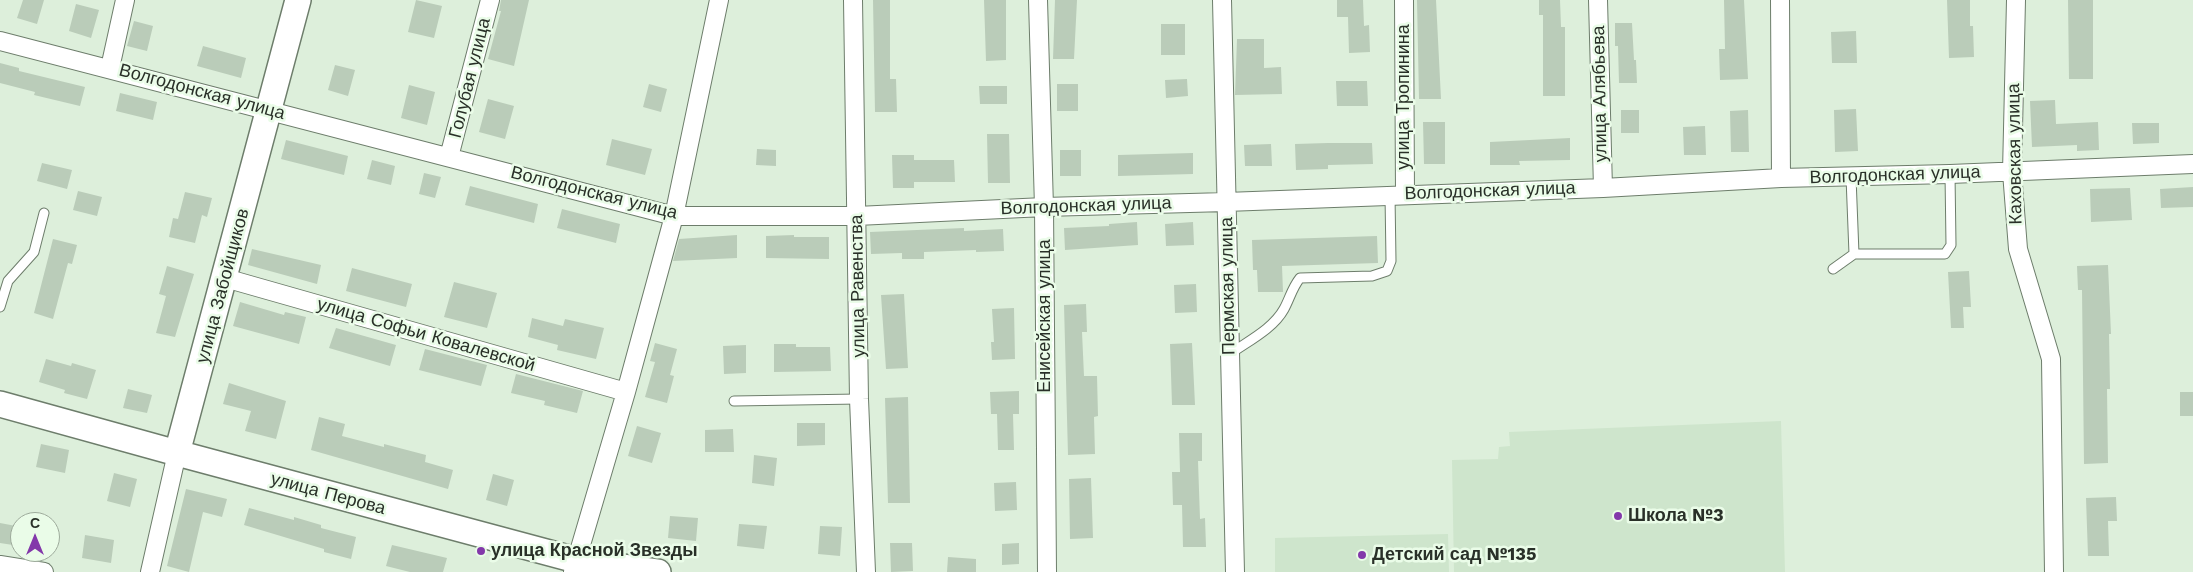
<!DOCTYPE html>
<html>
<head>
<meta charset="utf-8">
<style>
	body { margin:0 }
	#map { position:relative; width:2193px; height:572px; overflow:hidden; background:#ddefdb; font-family:"Work Sans",sans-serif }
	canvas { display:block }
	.north { position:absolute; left:10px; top:512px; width:50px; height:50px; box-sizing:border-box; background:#eafce8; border:1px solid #9daa9b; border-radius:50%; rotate:0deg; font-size:14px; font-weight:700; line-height:20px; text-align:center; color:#293028 }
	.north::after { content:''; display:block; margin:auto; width:18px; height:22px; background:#8338aa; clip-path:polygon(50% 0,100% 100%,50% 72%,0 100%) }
</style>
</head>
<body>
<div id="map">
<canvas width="2193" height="572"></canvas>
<div class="north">С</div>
</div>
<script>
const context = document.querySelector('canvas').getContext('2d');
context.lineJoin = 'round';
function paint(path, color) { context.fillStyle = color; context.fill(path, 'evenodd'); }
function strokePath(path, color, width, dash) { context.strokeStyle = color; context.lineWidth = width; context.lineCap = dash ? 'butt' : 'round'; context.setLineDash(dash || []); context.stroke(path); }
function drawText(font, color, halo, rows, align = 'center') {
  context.font = font + ' "Work Sans",sans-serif'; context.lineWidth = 5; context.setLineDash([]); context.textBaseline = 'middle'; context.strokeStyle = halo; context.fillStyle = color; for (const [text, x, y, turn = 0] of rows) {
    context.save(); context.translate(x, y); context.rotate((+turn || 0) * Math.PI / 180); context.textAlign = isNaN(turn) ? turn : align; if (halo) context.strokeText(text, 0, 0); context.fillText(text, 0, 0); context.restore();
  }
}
paint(new Path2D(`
	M1781,421L1785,572H1454L1452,460L1498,459L1499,447L1510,446L1509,432Z
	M1448,534L1449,572H1275V538Z`), '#cee5cc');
paint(new Path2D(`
	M23,0H44L37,24L17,18Z
	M416,0L442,6L434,38L408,32Z
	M501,0H529L514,66L488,59L501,11H499Z
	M873,0H890V79H896L897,112H875Z
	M984,0H1006V60L986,61Z
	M1055,0H1077L1074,59H1053Z
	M1337,0H1363L1364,26L1369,25L1370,52L1349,53L1348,17H1337Z
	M1417,0H1436L1441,99H1419Z
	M1539,0H1560L1561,27H1565V96H1543V15H1539Z
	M1724,0H1744L1748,79L1720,80L1719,49H1725Z
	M1947,0H1970V26H1973L1974,57L1949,58Z
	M2068,0H2093V79H2069Z
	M76,4L99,10L91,38L69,31Z
	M134,21L153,26L147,51L127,46Z
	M1615,23H1632L1634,60H1636L1637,83H1619L1618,46H1615Z
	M1161,24H1185V55H1161Z
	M1856,31L1857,63H1832L1831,32Z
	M1237,39H1264V68L1281,67L1282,94L1235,95Z
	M203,46L246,58L241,78L197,66Z
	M0,63L19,68V71L85,87L80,106L34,95L35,92L0,83Z
	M335,65L355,70L348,96L328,90Z
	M1187,79L1188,96L1166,98L1165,80Z
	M1336,81H1367L1368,106H1337Z
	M649,84L667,89L661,112L643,107Z
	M1057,84H1078V111H1057Z
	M409,85L435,92L427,125L401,118Z
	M979,86H1007V104H980Z
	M120,93L157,102L153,120L116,111Z
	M488,99L514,106L505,139L479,132Z
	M2055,100L2056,124L2098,122L2099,150L2077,151V145L2032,147L2030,101Z
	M1856,109L1858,151L1835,152L1834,110Z
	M1621,110H1639V133H1621Z
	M1748,110L1749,152H1731L1730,111Z
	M1423,122H1445V164H1424Z
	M2132,123H2159V143L2133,144Z
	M1705,126L1706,155H1684L1683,127Z
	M987,134H1009L1010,183H988Z
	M1570,138V160L1519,161L1520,165H1490V142Z
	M612,139L652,149L645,175L606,165Z
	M286,140L348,156L344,175L281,159Z
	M1328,143H1372L1373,164L1328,165V169L1296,170L1295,144Z
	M1271,144L1272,166H1245L1244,145Z
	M757,149L776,150V166L756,165Z
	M1060,150H1081V176H1060Z
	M1193,153V174L1118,176V155Z
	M892,155H914V160H954L955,182H914V188H893Z
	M372,160L395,166L391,185L367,179Z
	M42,163L72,170L67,189L37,181Z
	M424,173L441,177L435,198L419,194Z
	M470,186L538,204L534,223L465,205Z
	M2193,187V207L2161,208L2160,189Z
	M2130,188L2132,220L2091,222L2090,189Z
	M78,191L102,197L97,216L73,210Z
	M185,192L212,198L207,217L202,215L195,243L169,237L173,218L178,219Z
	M562,209L620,224L616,243L557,228Z
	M1137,222L1138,245L1065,250L1064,228L1109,226V224Z
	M1193,222L1194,245L1166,246L1165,224Z
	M964,228V231L1003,229L1004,251L976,252V250L924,252V259H902V253L871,254L870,232Z
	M737,235V258L673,261L679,239Z
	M794,235V237H829V259L766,258V236Z
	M1377,236L1378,263L1282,266L1283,292H1258L1257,270H1253L1252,240Z
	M53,239L77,245L72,264L68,263L53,319L34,313Z
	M252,249L321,265L317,284L248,265Z
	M2108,265L2111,334H2109L2110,389H2107L2108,463L2084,464L2082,290H2078L2077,266Z
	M167,266L194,274L175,337L156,333L166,296L159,294Z
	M352,268L412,284L406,307L346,291Z
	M1969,271L1971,307H1963L1964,328H1951L1948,272Z
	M454,282L497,293L487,328L444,317Z
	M1196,284L1197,312L1175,313L1174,285Z
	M904,294L908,368L886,369L881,295Z
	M240,302L284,315L285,312L306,317L299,344L233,326Z
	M1086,304L1087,332H1082L1084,376H1097L1098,416L1094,417L1095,454L1068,455L1064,305Z
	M1014,308L1015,359L992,360L991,342H994L992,309Z
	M532,318L563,326L565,319L604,328L596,359L557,350L558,345L528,337Z
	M336,328L396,345L390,366L329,348Z
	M655,343L677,349L670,375L674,376L667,403L645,397L655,362L650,361Z
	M1192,343L1195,405H1172L1170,344Z
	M774,344H796V347H830L831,371L774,372Z
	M746,345V373L724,374L723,346Z
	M425,349L487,365L481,386L419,370Z
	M46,359L71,366L72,363L96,370L87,399L64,393L65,390L39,382Z
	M516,374L583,391L577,413L544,405L545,401L511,393Z
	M229,383L286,401L276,439L245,431L251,411L223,404Z
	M128,389L152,395L147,413L123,408Z
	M1019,391V414H1013L1014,450H998L997,414H991L990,392Z
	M2180,392H2193V416H2180Z
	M908,397L910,503H888L885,398Z
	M319,417L345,424L342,436L384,447V444L426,455L425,462L453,470L448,489L311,450Z
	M797,423H825V445L797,446Z
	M637,426L661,433L652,463L628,456Z
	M733,429L734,452H705V430Z
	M1179,433H1202V461H1198L1200,519L1205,518L1206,547H1183L1182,505H1173L1172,472H1180Z
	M41,444L69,450L65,473L36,467Z
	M754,455L777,458L774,486L752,483Z
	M114,473L137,479L130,507L107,501Z
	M493,474L514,480L507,506L486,500Z
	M1091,478L1093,538L1070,539L1069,479Z
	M1016,482L1017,510L995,511L994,483Z
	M186,489L227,499L222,517L203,512L189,572L167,566Z
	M2116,497L2117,521H2108L2109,556H2088L2086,498Z
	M249,508L294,520V517L321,525V528L356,537L351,559L324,552V549L244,525Z
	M670,516L698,518L696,541L668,538Z
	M0,523L16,526L13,545L0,543Z
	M739,524L767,526L764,549L737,546Z
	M820,526L842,527L840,556L818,554Z
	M85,535L114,540L111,563L82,558Z
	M890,543H912L913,571L891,572Z
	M1019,543V564L1002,565V544Z
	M392,545L447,558L443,572H410L386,566Z
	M948,557L976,559V572H947Z`), '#baccb9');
const lane = new Path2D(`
	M1851,177L1854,254
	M1833,269L1854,254H1945L1951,245L1950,174
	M0,307L8,281L34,252L44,213
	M1230,354C1248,341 1273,329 1284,309C1290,298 1292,288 1300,278L1372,276L1387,271L1391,261L1390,195
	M734,401L859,399`);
const street = new Path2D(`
	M853,0L859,399L866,572
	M1038,0L1044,207L1047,572
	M1222,0L1235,572
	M1404,0L1405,194
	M1598,0L1603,188
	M1780,0L1781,178
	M2016,0L2012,172L2018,249L2051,359L2054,572
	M0,41L674,216H857L1044,207L1226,202L1603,188L1781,178L1950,174L2193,164
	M110,68L125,0
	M449,157L490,0
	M225,278L626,392
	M0,565L44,572
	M150,572L177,453
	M573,572L626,392L674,216L719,0`);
const secondary = new Path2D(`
	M0,404L177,453L576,560L658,572
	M177,453L298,0`);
strokePath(lane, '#6d7d6b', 11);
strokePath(street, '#6d7d6b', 20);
strokePath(secondary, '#6d7d6b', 28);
strokePath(lane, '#fff', 9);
strokePath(street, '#fff', 18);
strokePath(secondary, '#fff', 25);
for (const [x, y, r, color] of [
	[1618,516,5,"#8338aa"],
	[481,551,5,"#8338aa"],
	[1362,555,5,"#8338aa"]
]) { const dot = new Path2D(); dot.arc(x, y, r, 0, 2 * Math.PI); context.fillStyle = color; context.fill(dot); strokePath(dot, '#eafce8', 2); }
drawText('18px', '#293028', '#eafce8', [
	["Голубая улица",470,78,-76],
	["Волгодонская улица",202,92,15],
	["улица Алябьева",1600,94,-91],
	["улица Тропинина",1404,97,-90],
	["Каховская улица",2015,154,-91],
	["Волгодонская улица",1895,175,-2],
	["Волгодонская улица",1490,191,-2],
	["Волгодонская улица",594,193,14],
	["Волгодонская улица",1086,206,-2],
	["улица Забойщиков",223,286,-75],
	["улица Равенства",858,286,-91],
	["Пермская улица",1228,286,-91],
	["Енисейская улица",1045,316,-90],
	["улица Софьи Ковалевской",426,335,16],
	["улица Перова",328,494,15]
]);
drawText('bold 18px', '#293028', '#eafce8', [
	["Школа №3",1628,516],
	["улица Красной Звезды",491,551],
	["Детский сад №135",1372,555]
], 'left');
</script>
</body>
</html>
